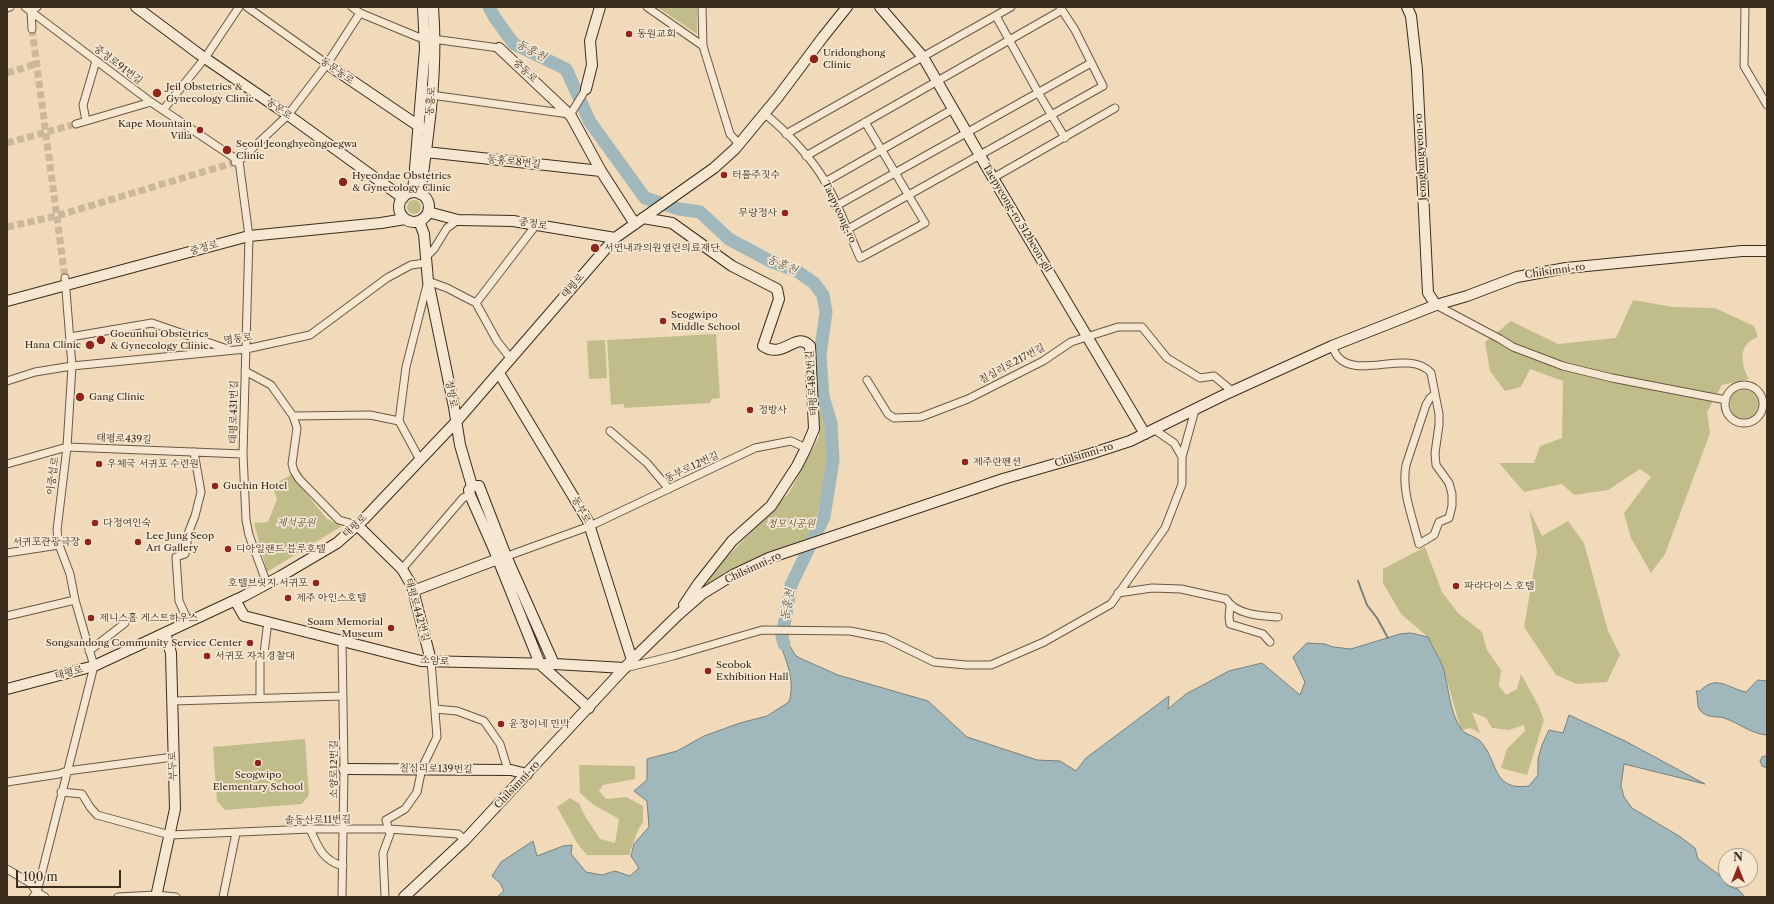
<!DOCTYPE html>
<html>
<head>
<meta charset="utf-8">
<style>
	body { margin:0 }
	#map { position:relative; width:1774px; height:904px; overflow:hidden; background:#f0daba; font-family:"Libre Caslon Text",serif }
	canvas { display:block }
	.frame { position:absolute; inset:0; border:8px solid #3a2d1c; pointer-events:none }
	.north { position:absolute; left:1718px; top:848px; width:40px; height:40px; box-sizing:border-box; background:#f5e7d2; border:1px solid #aa9d89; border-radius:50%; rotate:0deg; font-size:11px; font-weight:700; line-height:16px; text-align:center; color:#3a2d1c }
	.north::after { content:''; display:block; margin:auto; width:14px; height:18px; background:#8f2418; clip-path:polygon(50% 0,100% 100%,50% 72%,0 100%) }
	.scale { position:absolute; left:16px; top:870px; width:105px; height:18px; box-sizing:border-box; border:2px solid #3a2d1c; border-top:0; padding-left:5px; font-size:12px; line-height:14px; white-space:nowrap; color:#3a2d1c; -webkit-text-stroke:3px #f5e7d2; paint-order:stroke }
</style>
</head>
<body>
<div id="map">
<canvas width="1774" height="904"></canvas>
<div class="frame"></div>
<div class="north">N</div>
<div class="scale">100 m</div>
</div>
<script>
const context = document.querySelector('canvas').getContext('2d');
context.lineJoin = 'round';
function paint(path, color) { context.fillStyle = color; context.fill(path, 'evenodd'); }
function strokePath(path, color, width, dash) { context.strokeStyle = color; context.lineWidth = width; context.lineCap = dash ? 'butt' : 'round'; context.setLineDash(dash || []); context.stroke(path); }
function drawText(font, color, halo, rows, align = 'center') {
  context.font = font + ' "Libre Caslon Text","Noto Serif KR",serif'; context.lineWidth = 3.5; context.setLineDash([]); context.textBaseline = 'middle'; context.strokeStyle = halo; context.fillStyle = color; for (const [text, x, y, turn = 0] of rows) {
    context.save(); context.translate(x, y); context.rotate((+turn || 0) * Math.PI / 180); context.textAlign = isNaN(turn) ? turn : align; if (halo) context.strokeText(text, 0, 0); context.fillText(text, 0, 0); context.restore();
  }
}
paint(new Path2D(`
	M657,7H697V34Z
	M407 207a7 7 0 1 1 14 0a7 7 0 1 1-14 0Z
	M1633,300L1673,307L1715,308L1754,326L1758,337C1738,344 1740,363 1749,379L1722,385L1707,412L1710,433L1665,554L1651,573L1631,538L1624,513L1651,477L1640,469L1608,490L1574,495L1562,484L1524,492L1499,463H1534L1540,446L1562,438L1563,381L1530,369L1521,387L1505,391L1490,371L1485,342L1511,321L1558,344L1616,338Z
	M716,334L720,398L712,399L710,403L624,408V404L611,405L607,340Z
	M605,340L607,378L589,379L587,341Z
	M820,363L831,456L811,541L691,594L789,493L819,437Z
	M1730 404a14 14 0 1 1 28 0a14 14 0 1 1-28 0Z
	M291,475L327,519L342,526L267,572L254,523L268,522L277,499L272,485Z
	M1529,509L1542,536L1568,521L1584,543L1608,631L1620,655L1607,682L1577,684L1556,675L1524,627L1537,552Z
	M1425,547L1442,592L1458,613L1482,632L1487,650L1501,670L1499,686L1506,695L1517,689L1521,674L1538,705L1544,720L1527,775L1501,768L1507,749L1525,731L1524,725L1509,730L1492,728L1486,718L1472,712L1480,733L1470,728L1461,730L1443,666L1428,637L1401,614L1383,583V569Z
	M305,739L309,795L302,804L225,810L217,801L213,747Z
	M579,765L635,766V779L603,785L599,791L606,799L626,797L643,806V822L638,830L629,855H587L577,843L557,807L570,798L580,804C583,816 593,827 600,839L615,843L619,819L594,805L580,793Z`), '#c1bd8b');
const water = new Path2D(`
	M1411,633L1428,637C1432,647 1439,657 1443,667C1449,687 1449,711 1461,729C1465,735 1476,736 1481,742C1499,763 1492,791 1529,786L1538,775V759L1542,745L1549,730L1563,733L1569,715L1625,741L1705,784L1624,764L1621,786L1624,797L1632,808L1679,836L1695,848L1698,859L1718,874L1728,886L1738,889L1745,897H497L504,891L500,883L492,876L501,862L533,841L537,856L563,846L572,845L571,854L586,872L602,875L615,871L630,876L639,868L631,856L634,844L649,827L647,801L634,791L647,780V759L677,751L704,736L740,723L767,716L789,702C796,680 785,657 777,637L783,635L796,656L804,660L838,675L928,701L967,737L1037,760L1060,761L1076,771L1086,758L1169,696L1168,709L1186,694L1229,671L1262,663L1300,695L1305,682L1293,657L1307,643L1325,644L1333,647L1351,649L1400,634Z
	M1758,680L1767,681V735C1751,734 1739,723 1724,718C1717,716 1709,718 1703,713C1695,708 1699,698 1696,691H1700C1717,674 1727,688 1746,692Z
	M1767,756V768L1762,766L1760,761L1762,757Z`);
paint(water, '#a0b8bb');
strokePath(water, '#77807b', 1);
strokePath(new Path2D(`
	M1358,581L1367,605L1377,618L1388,638`), '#77807b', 2);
strokePath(new Path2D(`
	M489,7L495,18L514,44L566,69L590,122L645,198L679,209L700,212L729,239L772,262L797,271L814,283L823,295L826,312L820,355L823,397L831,423L833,460L824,517L791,585L782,637L784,644`), '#a0b8bb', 13);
strokePath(new Path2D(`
	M32,29L65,278
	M7,73L36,64
	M7,143L76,124
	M7,227L56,216L233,163`), '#ccb79a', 7, [7, 3.5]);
const street = new Path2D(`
	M25,7L151,102L239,161L249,236L243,454L246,520L249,535L267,584
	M247,7L327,64
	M352,7L360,13L418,37L499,48
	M647,7L703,46
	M702,7L703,46L730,134L739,144
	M1745,7L1744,66L1767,105
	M7,8L10,7
	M996,16L1039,94L1065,138
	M32,29L31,11L37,7
	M431,95L569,114
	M163,110L205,58L239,7
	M765,114C786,131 812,158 826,183C839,207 849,233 860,258L925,223L865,122
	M570,115L586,89
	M86,121L83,105L96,61
	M76,124L151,102
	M786,134L1011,7
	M806,156L1062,10
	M235,162L239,161L288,115L327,64L360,13
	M993,178L1115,108
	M825,182L953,109
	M836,206L1091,63
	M848,229L1103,86L1075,30L1060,7
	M426,257L434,249L447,228L458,220
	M476,303L536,225
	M1436,305L1500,339L1513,347L1563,366L1612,378L1726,400
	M70,337L152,323L230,350
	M1332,346C1334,350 1336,355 1338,357C1358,380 1410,348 1431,373L1439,414V425L1435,453L1436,465L1449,483L1452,494V506L1449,518L1439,522L1434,535L1419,544C1413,518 1401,491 1406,465L1426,405L1430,398L1434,395
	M245,371L271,385L293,416L297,428L292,464L294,471L299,479L339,520L357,525
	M867,380L888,414L894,418L921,417L968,399L1043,361L1071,342L1118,327H1142L1167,358L1200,378L1214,376L1232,391
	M7,381L35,372L72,366L246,349L310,335L387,278L411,265L426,263
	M1725 404a19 19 0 1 1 38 0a19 19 0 1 1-38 0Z
	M293,416L370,415L399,421
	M1155,430L1174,443L1182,457
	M610,431L647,463L669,489
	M420,460L399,421L406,367L428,281L447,288L476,303L497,341L511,359
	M7,464L67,447L243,454
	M7,553L59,545
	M502,558L590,526L755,448L791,441L806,448
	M402,569L463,498L470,495
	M1118,593L1152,588L1181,589L1226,599C1236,615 1261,616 1278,617
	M1230,606L1229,617L1230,624L1263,634L1270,642
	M7,616L75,600
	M189,623L179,601L176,557L185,554L189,531L195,516L201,492L194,452
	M342,640L344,769L342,897
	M89,651L125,623
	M625,668L673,656L762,630L850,631L885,638L934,662L966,665H991L1044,642L1111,604L1165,528L1182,484V457L1195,410
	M260,698V660L264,653L268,621
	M173,701L343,696
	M435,709L457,711L484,721L500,744L508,770
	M7,782L59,774L67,771L173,757
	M61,792L82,794L90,807L97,815L170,835L310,829H389L458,834L465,840
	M310,829C318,847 323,861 343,866
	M7,869L30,883L37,892L45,897
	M33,897L37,892L94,666L75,600L70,574L59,545L57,530L67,447L72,366L65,278
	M118,897L156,895L176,897
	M223,897L236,833
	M385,897L383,853L390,834L386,820L405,809L417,792L422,768L437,737L431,661`);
const secondary = new Path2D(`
	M136,7L199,54L288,115L403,198
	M880,7L923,57L993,178L1145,434
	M1407,7L1411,16L1417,70L1428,293L1436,305
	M499,48L571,116L601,171L635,224
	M327,64L423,129
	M586,89L592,65L590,41L600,7
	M426,152L601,171
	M413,192L425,49L423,7
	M399 207a15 15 0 1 1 30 0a15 15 0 1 1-30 0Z
	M420,194C429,132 438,69 433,7
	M428,212L458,220L513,221L615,238
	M643,218L672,223L732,266L777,289L779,299L763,346C784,360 796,330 810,346L814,429L806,448L797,466L771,506L732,541L698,584L684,605
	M419,221L424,234L428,281L454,407L460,445L472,486
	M7,301L249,236L381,223L405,219
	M499,373L588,521L632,660
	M472,486L469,490L470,495L493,547L540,664L589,708
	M472,486H479L506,556L554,664
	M357,525L402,569L412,586L431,661
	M413,591L498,559
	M235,600L244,616L421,661L554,664L625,668
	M7,689L94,666L244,596L281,576L337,543L364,519L455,423L615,238L714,168L735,149L778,97L823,37L847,7
	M344,769L511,770L527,774
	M156,897L175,809L171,653L165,633
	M404,897L465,840L632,660L678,615L702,594L733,575L769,558L1003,479L1090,454L1130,441L1224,395L1332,346L1436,305L1467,296L1517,277L1566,268L1742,251H1767`);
strokePath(street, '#685844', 9);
strokePath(secondary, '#3a2d1c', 12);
strokePath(street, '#f5e7d2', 7);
strokePath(secondary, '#f5e7d2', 10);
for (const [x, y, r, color] of [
	[629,34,4,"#8f2418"],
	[814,59,5,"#8f2418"],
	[157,93,5,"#8f2418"],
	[200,130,4,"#8f2418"],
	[227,150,5,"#8f2418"],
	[724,175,4,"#8f2418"],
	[343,182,5,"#8f2418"],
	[785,213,4,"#8f2418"],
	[595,248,5,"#8f2418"],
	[663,321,4,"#8f2418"],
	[101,340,5,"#8f2418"],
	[90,345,5,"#8f2418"],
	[80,397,5,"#8f2418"],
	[750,410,4,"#8f2418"],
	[965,462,4,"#8f2418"],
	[99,464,4,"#8f2418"],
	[215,486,4,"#8f2418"],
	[95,523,4,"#8f2418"],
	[88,542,4,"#8f2418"],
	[138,542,4,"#8f2418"],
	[228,549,4,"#8f2418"],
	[316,583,4,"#8f2418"],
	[1456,586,4,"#8f2418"],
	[288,598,4,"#8f2418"],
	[91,618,4,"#8f2418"],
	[391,628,4,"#8f2418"],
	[250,643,4,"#8f2418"],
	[207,656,4,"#8f2418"],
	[708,671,4,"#8f2418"],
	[501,724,4,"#8f2418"],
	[258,763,4,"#8f2418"]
]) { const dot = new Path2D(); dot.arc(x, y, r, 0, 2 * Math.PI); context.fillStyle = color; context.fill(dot); strokePath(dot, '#f5e7d2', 1.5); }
drawText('10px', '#3a2d1c', '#f5e7d2', [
	["동원교회",637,34],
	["Uridonghong",823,53],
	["Clinic",823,65],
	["Jeil Obstetrics &",166,87],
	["Gynecology Clinic",166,99],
	["Kape Mountain",192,124,"right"],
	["Villa",192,136,"right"],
	["Seoul Jeonghyeongoegwa",236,144],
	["Clinic",236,156],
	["터틀주짓수",732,175],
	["Hyeondae Obstetrics",352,176],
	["& Gynecology Clinic",352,188],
	["무량정사",777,213,"right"],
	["서연내과의원열린의료재단",604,248],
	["Seogwipo",671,315],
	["Middle School",671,327],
	["Goeunhui Obstetrics",110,334],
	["& Gynecology Clinic",110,346],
	["Hana Clinic",81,345,"right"],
	["Gang Clinic",89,397],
	["정방사",758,410],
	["제주란펜션",973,462],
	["우체국 서귀포 수련원",107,464],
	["Guchin Hotel",223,486],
	["다정여인숙",103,523],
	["Lee Jung Seop",146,536],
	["Art Gallery",146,548],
	["서귀포관광극장",80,542,"right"],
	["디아일랜드 블루호텔",236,549],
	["호텔브릿지 서귀포",308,583,"right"],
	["파라다이스 호텔",1464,586],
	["제주 아인스호텔",296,598],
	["제니스홀 게스트하우스",99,618],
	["Soam Memorial",383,622,"right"],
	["Museum",383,634,"right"],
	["Songsandong Community Service Center",242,643,"right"],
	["서귀포 자치경찰대",215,656],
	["Seobok",716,665],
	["Exhibition Hall",716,677],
	["윤정이네 민박",509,724],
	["Seogwipo",258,775,"center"],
	["Elementary School",258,787,"center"]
], 'left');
drawText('10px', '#3a2d1c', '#f5e7d2', [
	["중정로91번길",118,65,37],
	["동문동로",337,71,35],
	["중동로",525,71,43],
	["동홍로",431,101,-85],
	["동문로",279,109,35],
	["Jeongbangyeon-ro",1421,157,-93],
	["동홍로8번길",514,162,6],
	["Taepyeong-ro",839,212,65],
	["Taepyeong-ro 512beon-gil",1017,218,59],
	["중정로",533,224,10],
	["중정로",204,248,-15],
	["Chilsimni-ro",1555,271,-8],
	["태평로",573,286,-49],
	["명동로",238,339,-8],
	["칠십리로217번길",1012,364,-28],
	["태평로482번길",812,383,-94],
	["정방로",451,394,79],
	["태평로431번길",234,412,-89],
	["태평로439길",124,439,2],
	["Chilsimni-ro",1084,455,-17],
	["동부로12번길",692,467,-25],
	["이중섭로",53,476,-82],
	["동부로",581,510,62],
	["태평로",355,526,-43],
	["Chilsimni-ro",753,568,-25],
	["태평로442번길",417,610,74],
	["소암로",435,661,4],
	["태평로",69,673,-15],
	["부두로",173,766,-92],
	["소양로12번길",334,769,-90],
	["칠십리로139번길",436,769,1],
	["Chilsimni-ro",517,785,-47],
	["솔동산로11번길",318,820,-1]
]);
drawText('italic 10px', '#554a32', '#f5e7d2', [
	["제석공원",296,523],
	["정모시공원",791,524]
]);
drawText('italic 11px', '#545044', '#f5e7d2', [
	["동홍천",531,51,28],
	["동홍천",782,265,24],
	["동홍천",788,605,-80]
]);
</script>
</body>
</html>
